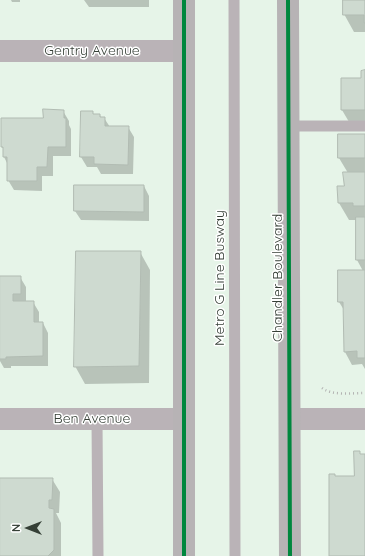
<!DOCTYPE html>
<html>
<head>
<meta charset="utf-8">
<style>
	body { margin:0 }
	#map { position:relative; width:365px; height:556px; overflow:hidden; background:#e6f4e8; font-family:Quicksand,sans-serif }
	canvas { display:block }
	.north { position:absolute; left:8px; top:508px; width:40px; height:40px; -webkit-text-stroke:3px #fff; paint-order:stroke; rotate:270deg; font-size:11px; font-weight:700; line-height:16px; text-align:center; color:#353f36 }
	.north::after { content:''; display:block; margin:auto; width:14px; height:18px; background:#353f36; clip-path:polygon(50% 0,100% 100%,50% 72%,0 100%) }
</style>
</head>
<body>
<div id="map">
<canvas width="365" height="556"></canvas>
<div class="north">N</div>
</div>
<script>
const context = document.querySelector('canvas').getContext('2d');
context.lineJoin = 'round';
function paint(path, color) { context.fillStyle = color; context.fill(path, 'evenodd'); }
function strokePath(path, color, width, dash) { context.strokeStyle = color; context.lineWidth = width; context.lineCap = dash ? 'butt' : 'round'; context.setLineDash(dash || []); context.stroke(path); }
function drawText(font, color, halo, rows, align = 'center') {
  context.font = font + ' Quicksand,sans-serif'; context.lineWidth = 3; context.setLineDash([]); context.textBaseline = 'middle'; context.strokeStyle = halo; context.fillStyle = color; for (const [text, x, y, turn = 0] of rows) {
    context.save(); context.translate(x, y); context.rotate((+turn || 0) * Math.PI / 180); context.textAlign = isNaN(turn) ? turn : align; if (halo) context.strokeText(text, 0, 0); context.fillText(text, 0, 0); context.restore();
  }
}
paint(new Path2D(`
	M11,0H20V2H12Z
	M84,0H149V7H89Z
	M344,0H365V32H354L344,14Z
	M365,71V127H352L342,110V79H362Z
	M63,111L69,121V125L71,129V156H53V176H42V191L14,190L8,180V165L4,157V150L2,147L44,119Z
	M92,112L94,115H100L101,118H104L110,127H128L134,137L133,174H101L97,167H87L81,157Z
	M365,135V369L362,364L352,365L345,352L344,310L339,302L363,271L357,260V220H349L339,203L348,173L339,158Z
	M144,186L149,196V221L81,220L75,211Z
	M140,252L150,270L149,383L85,384L75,366Z
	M0,277H20L26,287V302H33L39,312V323H43L48,333V366H11V368H4L0,361Z
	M0,479H52L60,492L59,513H56L61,523V556H0Z`), '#0003');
const building = new Path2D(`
	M343,0H365V23H364V15H343Z
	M365,70V110H341V78H361V71Z
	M43,109L64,110V118H66V147H48L47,167H37V181H7V157H3V147H1V118H43Z
	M81,111H93V114H100V117H105V126H129L128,165L94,164V157H80Z
	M338,134H365V158H338Z
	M343,172H365V206H353V203H338L337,186H344Z
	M74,185H144V212L74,211Z
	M356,217H365V260H356Z
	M76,251H141L139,366L74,367Z
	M338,270H365V358H357V351L344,352L343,302H338Z
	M0,276H21V294H13V301H34V322H43V356L6,357V359H0Z
	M354,451H360V454H365V556H329V474H335V476H354Z
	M0,478H53L52,500H49V508L54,509V550L48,556H0Z`);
paint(building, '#cedad0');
strokePath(building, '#b1bbb2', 1);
strokePath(new Path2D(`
	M322,388C333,396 352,393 365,393`), '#b3b3b2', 2.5, [1, 3]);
strokePath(new Path2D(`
	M234,0L235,556
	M288,126H365
	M97,419L98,556`), '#bab3b7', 11);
strokePath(new Path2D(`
	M0,51H184
	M0,419H183
	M290,419H365`), '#bab3b7', 22);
strokePath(new Path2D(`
	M288,0L290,556
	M184,556V0`), '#b7b3b5', 22);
strokePath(new Path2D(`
	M288,0L290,556
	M184,556V0`), '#00873e', 4);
drawText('14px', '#353f36', '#fff', [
	["Gentry Avenue",92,51],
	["Metro G Line Busway",220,278,-90],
	["Chandler Boulevard",278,278,-90],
	["Ben Avenue",92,419]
]);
</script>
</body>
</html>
